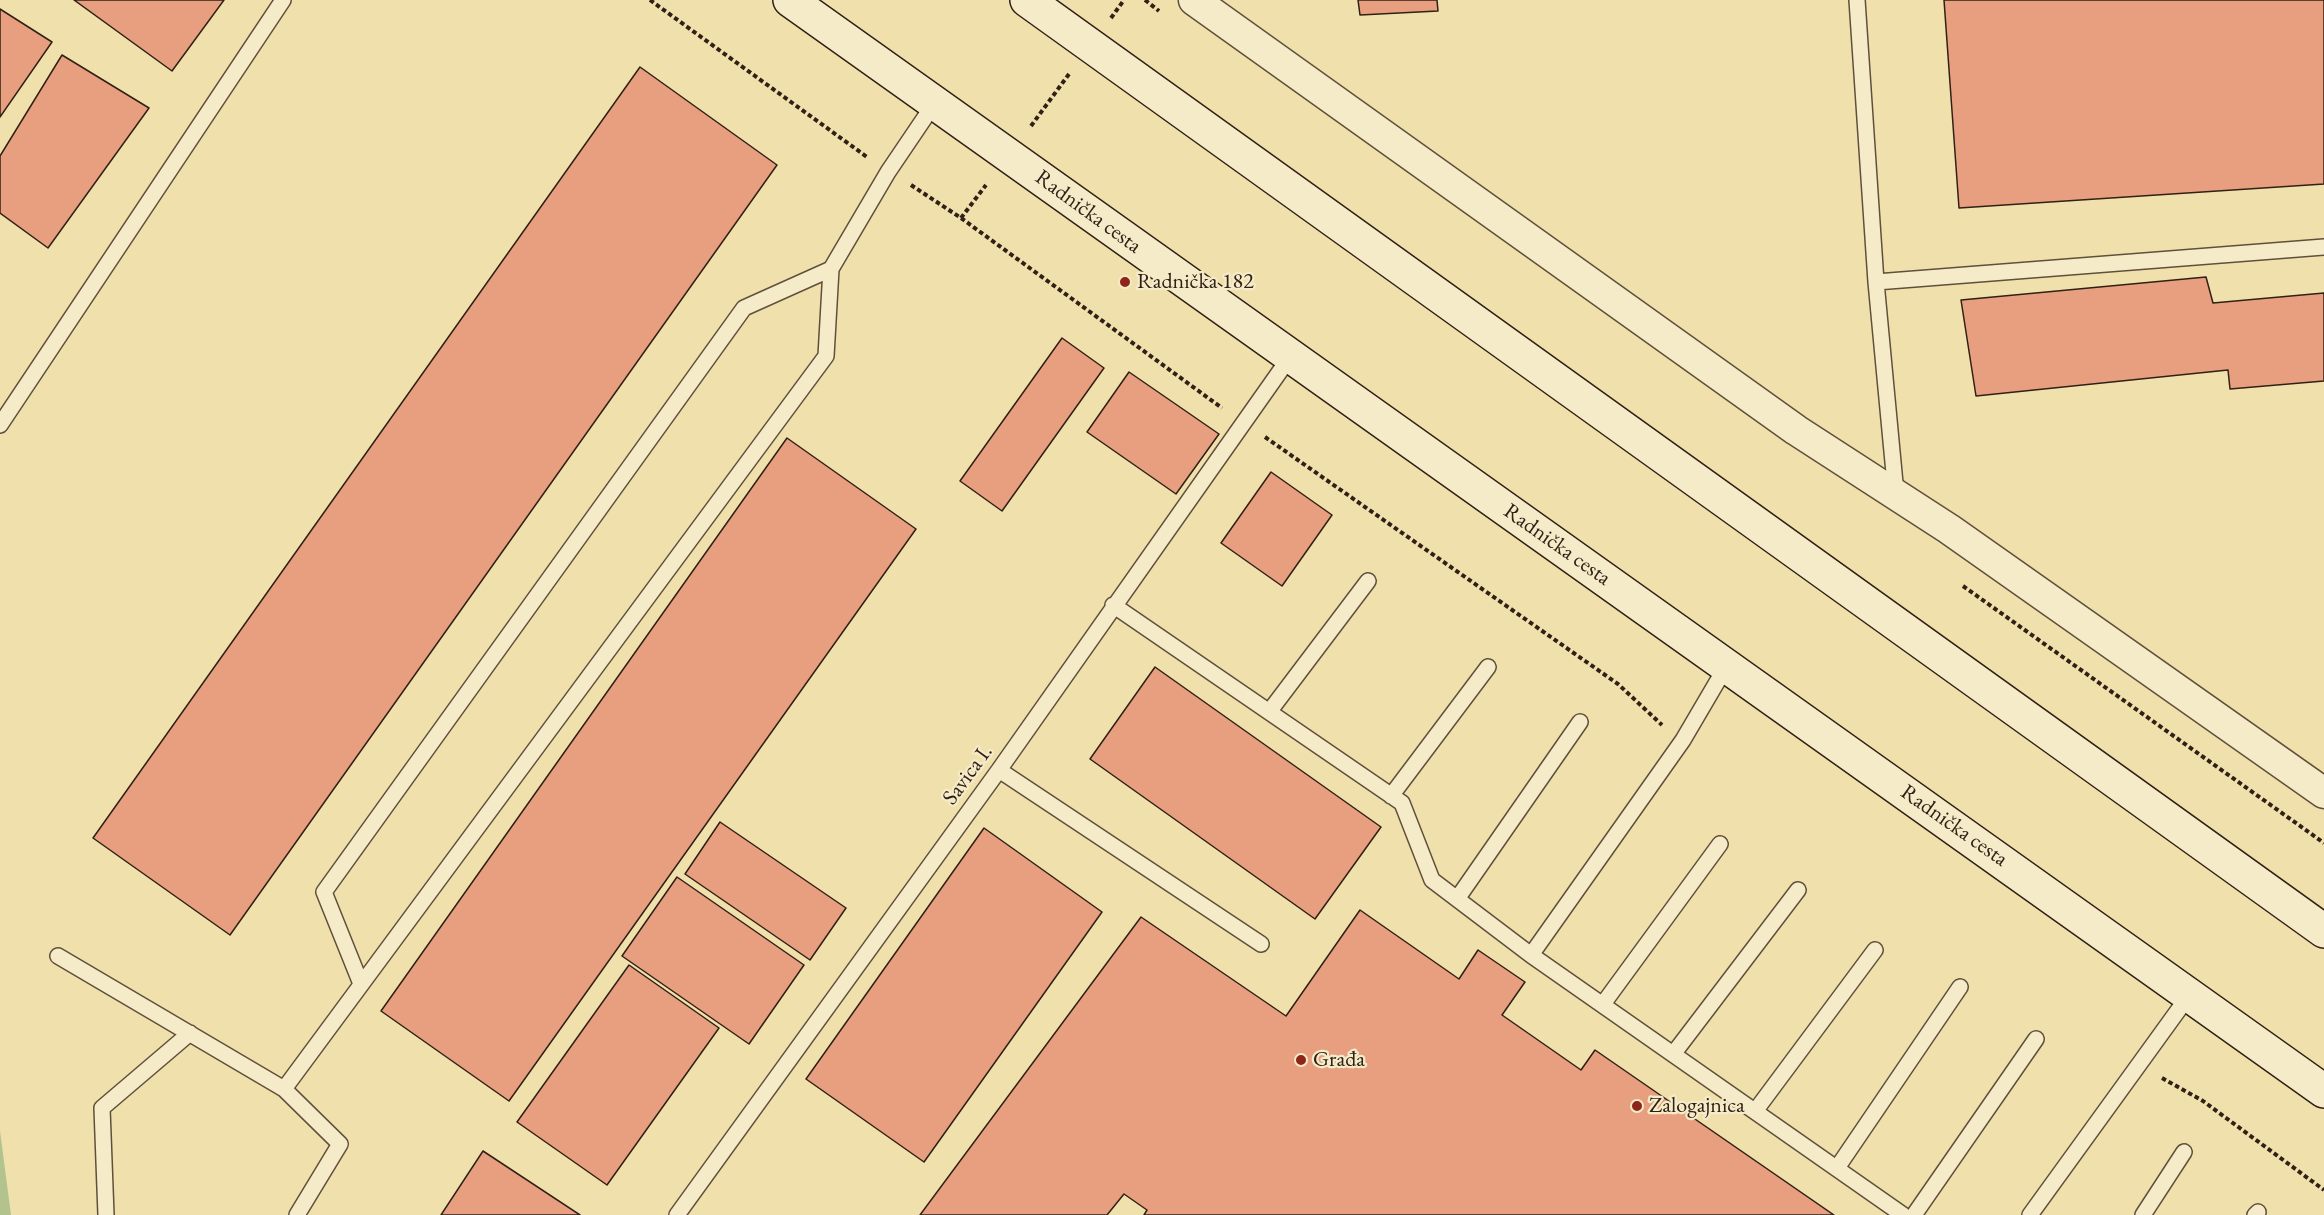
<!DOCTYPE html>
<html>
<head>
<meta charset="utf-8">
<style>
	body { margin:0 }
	canvas { display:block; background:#efe0ac }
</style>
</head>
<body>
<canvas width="2324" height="1215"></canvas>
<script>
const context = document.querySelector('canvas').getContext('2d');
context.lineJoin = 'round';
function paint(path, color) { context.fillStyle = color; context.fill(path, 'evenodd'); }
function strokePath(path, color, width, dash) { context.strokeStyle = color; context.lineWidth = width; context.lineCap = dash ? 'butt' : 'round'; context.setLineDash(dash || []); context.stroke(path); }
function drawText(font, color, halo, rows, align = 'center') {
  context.font = font + ' "EB Garamond",serif'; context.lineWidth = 4.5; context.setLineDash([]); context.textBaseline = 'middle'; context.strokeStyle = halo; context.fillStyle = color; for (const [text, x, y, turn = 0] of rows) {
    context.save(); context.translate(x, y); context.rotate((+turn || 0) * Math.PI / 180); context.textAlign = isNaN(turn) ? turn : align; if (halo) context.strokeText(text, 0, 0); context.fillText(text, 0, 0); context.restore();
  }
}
paint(new Path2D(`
	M0,1131L11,1215H0Z`), '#b3c38e');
const building = new Path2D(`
	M74,0H224L172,71Z
	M1358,0H1437L1438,11L1360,15Z
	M1944,0H2324V184L1959,208Z
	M0,9L52,42L0,117Z
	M62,55L149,108L48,248L0,213V156Z
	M640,67L777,165L230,935L93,838Z
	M2206,277L2213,303L2324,293V381L2230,389L2228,370L1976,396L1961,300Z
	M1062,338L1104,368L1002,511L960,481Z
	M1129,372L1219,434L1176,494L1087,432Z
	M787,438L916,529L509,1101L381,1011Z
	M1271,472L1332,515L1282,586L1221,543Z
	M1155,667L1381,827L1315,919L1090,759Z
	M720,822L846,908L810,960L685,874Z
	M984,828L1102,912L924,1162L806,1079Z
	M677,877L804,965L749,1044L622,956Z
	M1360,910L1459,979L1478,950L1525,982L1502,1015L1581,1070L1595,1050L1834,1215H1144L1147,1210L1124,1194L1107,1215H920L1141,917L1286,1016Z
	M629,965L719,1028L607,1185L517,1122Z
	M483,1151L580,1215H441Z`);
paint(building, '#e79f80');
strokePath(building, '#312015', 1.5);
const service = new Path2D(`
	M1857,0L1876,282L2324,247
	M1876,282L1896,494
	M0,425L283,0
	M1113,605L1402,803L1432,880L1531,955
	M1727,665L1683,740L1531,955L1903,1215
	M1269,712L1368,581
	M999,770L1261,944
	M1391,796L1488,667
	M1457,899L1580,722
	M58,956L284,1089L826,356L831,269L888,172L934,104
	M361,984L324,892L744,308L831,269
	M1603,1004L1720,844
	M1674,1053L1798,890
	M284,1089L340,1144L297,1215
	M1756,1110L1875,950
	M1837,1168L1960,987
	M106,1215L102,1108L190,1033
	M677,1215L999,770L1290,357
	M1914,1215L2036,1039
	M2030,1215L2190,994
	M2143,1215L2184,1152
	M2255,1215L2258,1212`);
const minor = new Path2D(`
	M1194,0L1796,430L1949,529L2324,793`);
const secondary = new Path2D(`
	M790,0L2324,1091
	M1027,0L2324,931`);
strokePath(service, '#60503b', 18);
strokePath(minor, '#60503b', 33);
strokePath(secondary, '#312015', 36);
strokePath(new Path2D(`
	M650,0L867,157
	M1145,0L1159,11
	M1111,18L1124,0
	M1031,126L1069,74
	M911,185L961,218L1222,408
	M961,218L986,185
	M1265,437L1618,684L1662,725
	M1963,586L2324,843
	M2162,1078L2203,1101L2324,1190`), '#312015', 4, [4.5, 3]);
strokePath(service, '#f5ebc9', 15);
strokePath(minor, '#f5ebc9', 30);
strokePath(secondary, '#f5ebc9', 33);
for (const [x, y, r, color] of [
	[1125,282,6,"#8f2418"],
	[1301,1060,6,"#8f2418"],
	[1637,1106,6,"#8f2418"]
]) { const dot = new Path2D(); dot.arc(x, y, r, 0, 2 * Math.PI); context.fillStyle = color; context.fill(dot); strokePath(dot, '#f5ebc9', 2); }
drawText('22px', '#312015', '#f5ebc9', [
	["Radnička cesta",1088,212,36],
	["Radnička cesta",1557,545,35],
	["Savica I.",968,775,-54],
	["Radnička cesta",1954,826,35]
]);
drawText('22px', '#312015', '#f5ebc9', [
	["Radnička 182",1137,282],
	["Građa",1313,1060],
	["Zalogajnica",1649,1106]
], 'left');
</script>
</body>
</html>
